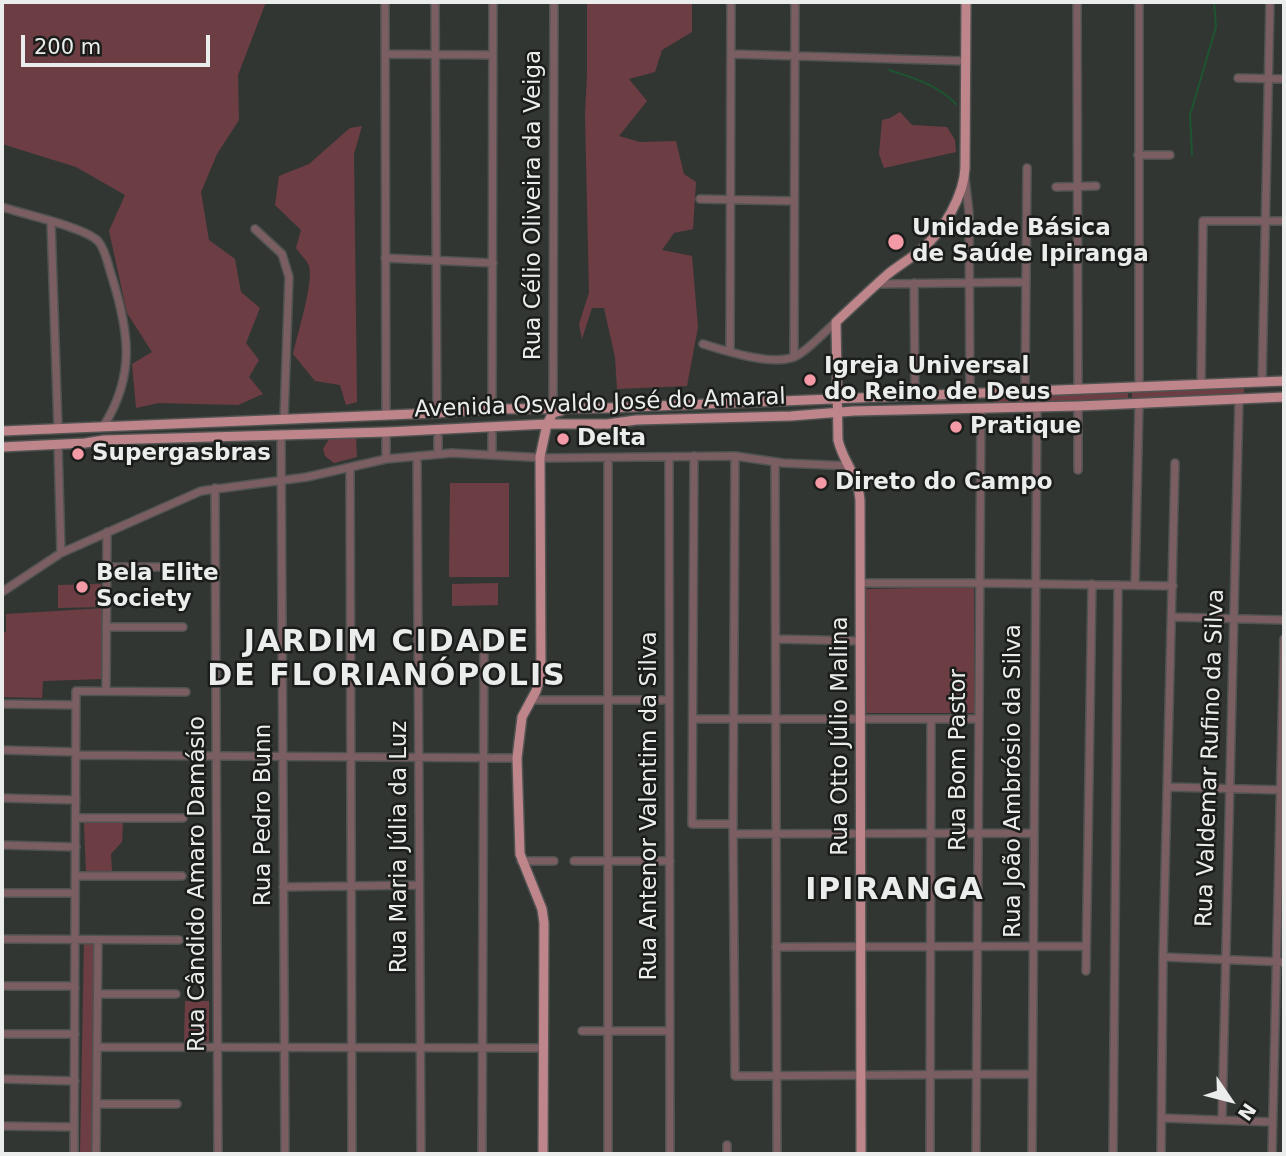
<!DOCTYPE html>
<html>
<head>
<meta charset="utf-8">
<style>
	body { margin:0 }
	#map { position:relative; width:1286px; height:1156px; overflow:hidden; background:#323633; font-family:"DejaVu Sans",sans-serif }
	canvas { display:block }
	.frame { position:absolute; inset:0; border:4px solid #ebedec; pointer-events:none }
	.north { position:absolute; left:1195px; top:1065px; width:70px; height:70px; -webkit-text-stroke:5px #1b1d1b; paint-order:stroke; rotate:125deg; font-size:19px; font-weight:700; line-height:28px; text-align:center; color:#ebedec }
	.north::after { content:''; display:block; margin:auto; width:24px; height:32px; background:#ebedec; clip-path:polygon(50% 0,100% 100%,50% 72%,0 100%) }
	.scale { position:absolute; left:21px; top:35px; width:189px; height:32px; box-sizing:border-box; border:4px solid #ebedec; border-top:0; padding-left:9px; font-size:21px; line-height:24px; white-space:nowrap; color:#ebedec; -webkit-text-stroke:5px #1b1d1b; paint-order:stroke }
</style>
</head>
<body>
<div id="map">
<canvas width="1286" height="1156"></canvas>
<div class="frame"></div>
<div class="north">N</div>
<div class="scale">200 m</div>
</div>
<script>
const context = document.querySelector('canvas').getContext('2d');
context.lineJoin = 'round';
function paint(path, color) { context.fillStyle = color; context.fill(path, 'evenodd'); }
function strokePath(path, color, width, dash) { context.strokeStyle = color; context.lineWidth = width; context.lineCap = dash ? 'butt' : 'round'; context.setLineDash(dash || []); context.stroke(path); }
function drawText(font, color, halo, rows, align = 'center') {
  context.font = font + ' "DejaVu Sans",sans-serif'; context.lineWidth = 5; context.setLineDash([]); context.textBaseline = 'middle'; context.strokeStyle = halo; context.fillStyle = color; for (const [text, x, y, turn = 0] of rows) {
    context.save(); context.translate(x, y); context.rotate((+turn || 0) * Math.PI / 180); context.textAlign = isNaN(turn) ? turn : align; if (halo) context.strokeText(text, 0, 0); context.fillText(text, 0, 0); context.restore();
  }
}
paint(new Path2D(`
	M2,2H266L238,75L239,120L217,154L201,192L209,240L235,259L241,292L260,308L246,343L259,360L249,377L263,394L238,405L159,403L136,408L132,364L152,352L127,313L109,231L125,195L76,167L2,144Z
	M587,2H692V32L662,50L655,72L629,79L647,101L619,136L640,142L676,141L684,174L696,182L693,229L674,233L662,250L692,256L698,327L687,386L617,389L615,357L604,308H592L582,339L579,324L589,293L585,114L587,76Z
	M900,112L912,125L947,127L955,140L956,152L884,168L879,154L882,120L890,118Z
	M362,126L354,154L357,402L346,405L340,385L315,381L293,354C297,335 314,283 309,266C307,260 299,253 296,248L301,230L275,205L279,176L309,164L350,128Z
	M1244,386V394L1132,399V391Z
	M1128,391V398L995,404L993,402L994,399L1039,394Z
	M356,436L357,457L334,463L325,456L323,449L329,439Z
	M450,483H509V577H449Z
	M498,583V605L452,606V584Z
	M101,584V607L58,608V585Z
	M974,587V713H865L866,589Z
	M105,608L103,679L43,681L42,698L2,697V633L6,632V614Z
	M84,823H123L122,842L111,854L112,871L86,873Z
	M84,942H94L93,1154H80Z
	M185,1001H209V1042H184Z`), '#6c3e44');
strokePath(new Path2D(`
	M889,70C914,78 938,85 956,104
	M1192,155L1190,115L1216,27L1214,2`), '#1d5531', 2);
const minor = new Path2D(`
	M385,2L386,415
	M435,2L437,413
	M1077,2L1078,390
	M385,54L492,55
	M731,54L965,61
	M1238,78L1284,79
	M1138,155H1170
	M965,178L969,212L970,394
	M1056,187L1096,186
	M700,199L794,201
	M2,207C23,214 84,227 98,241C106,250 108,266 112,277C129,332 136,375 103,427
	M51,222L58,428
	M255,229L282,254L289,277L284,419
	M385,258L493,263
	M914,283L915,395
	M878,284L1025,282
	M703,344C726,351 771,366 794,357C807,352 825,331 836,322
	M730,352L731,2
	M794,357L795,2
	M1262,382L1270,2
	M1201,385L1203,221H1284
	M1139,387V2
	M1025,392L1027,168
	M1078,406V470
	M553,408L554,2
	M492,409L493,2
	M281,434L285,1154
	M492,434V454
	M438,437V454
	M58,445L61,553
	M417,456L421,1154
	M694,456L692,824H733
	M735,456L733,824L735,1076L1032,1074
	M669,457L670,1154
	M608,458V1154
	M386,459V432
	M775,462L777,1154
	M350,467L352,1154
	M215,488L218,1154
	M107,567H177
	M860,583H980L1173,586
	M1135,585L1139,403
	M2,592L61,553L201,491L307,477L386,459L452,453L547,458L735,456L783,463L850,466
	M1172,617L1284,620
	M106,627H183
	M776,639L860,641
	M106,691L107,532
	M531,700H669
	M2,704L76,705
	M693,719H979
	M2,750L76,752
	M76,755L517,758
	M1169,787L1281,790
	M2,798L76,800
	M76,818H183
	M733,834L1033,833
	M2,845L76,847
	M521,861H554
	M574,861H670
	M76,876H182
	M283,887L419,885
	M2,893H75
	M2,939L179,940
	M776,947L1086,946
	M1163,957L1284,962
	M1086,971L1092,584
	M2,986H72L75,988
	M98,994H176
	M582,1031H670
	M2,1034H75
	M97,1047L542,1048
	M2,1079L75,1081
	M97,1104H177
	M1162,1118L1272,1122
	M1222,1120L1239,398
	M2,1126L74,1127
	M74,1154L76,691L186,692
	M96,1154L98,940
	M482,1154L484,642
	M727,1154V1145
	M930,1154L931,719
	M976,1154L981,409
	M1032,1154L1037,407
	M1113,1154L1118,585
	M1161,1154L1163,957L1175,463
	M1272,1154L1284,639`);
const major = new Path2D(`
	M2,431L437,413L492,409L606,408L1284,381
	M2,447L85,443L104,440L386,432L547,424H607L636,420L791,416L854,411L1078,406L1284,397
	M543,1154L544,923L542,909L520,854L517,758L522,717L536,691L541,674L540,457L547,424L553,413L561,411
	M861,1154L860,500C859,477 843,462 838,440L836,322C853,306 870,290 888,274C899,265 912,258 923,248C944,230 964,195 965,168L966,2`);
strokePath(minor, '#505351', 10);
strokePath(major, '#505351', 12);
strokePath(minor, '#7a5e61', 7);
strokePath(major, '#be858b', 9);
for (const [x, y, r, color] of [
	[896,242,9,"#f49aa6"],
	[810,380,7,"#f49aa6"],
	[956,427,7,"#f49aa6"],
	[563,439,7,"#f49aa6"],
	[78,454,7,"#f49aa6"],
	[821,483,7,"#f49aa6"],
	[82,587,7,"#f49aa6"]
]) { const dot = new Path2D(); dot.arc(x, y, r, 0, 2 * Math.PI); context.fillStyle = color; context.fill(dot); strokePath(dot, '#1b1d1b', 2.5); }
drawText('23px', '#ebedec', '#1b1d1b', [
	["Rua Célio Oliveira da Veiga",534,205,-90],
	["Avenida Osvaldo José do Amaral",600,404,-2],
	["Rua Otto Júlio Malina",841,736,-90],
	["Rua Valdemar Rufino da Silva",1211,758,-88],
	["Rua Bom Pastor",959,760,-90],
	["Rua João Ambrósio da Silva",1014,781,-90],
	["Rua Antenor Valentim da Silva",650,806,-90],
	["Rua Pedro Bunn",264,815,-90],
	["Rua Maria Júlia da Luz",400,847,-90],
	["Rua Cândido Amaro Damásio",198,884,-90]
]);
drawText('bold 23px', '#ebedec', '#1b1d1b', [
	["Unidade Básica",912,229],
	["de Saúde Ipiranga",912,255],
	["Igreja Universal",824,367],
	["do Reino de Deus",824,393],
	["Pratique",970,427],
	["Delta",577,439],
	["Supergasbras",92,454],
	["Direto do Campo",835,483],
	["Bela Elite",96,574],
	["Society",96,600]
], 'left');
context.letterSpacing = '2px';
drawText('bold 30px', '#ebedec', '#1b1d1b', [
	["JARDIM CIDADE",387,643],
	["DE FLORIANÓPOLIS",387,677],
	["IPIRANGA",895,891]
]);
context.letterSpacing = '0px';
</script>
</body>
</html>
